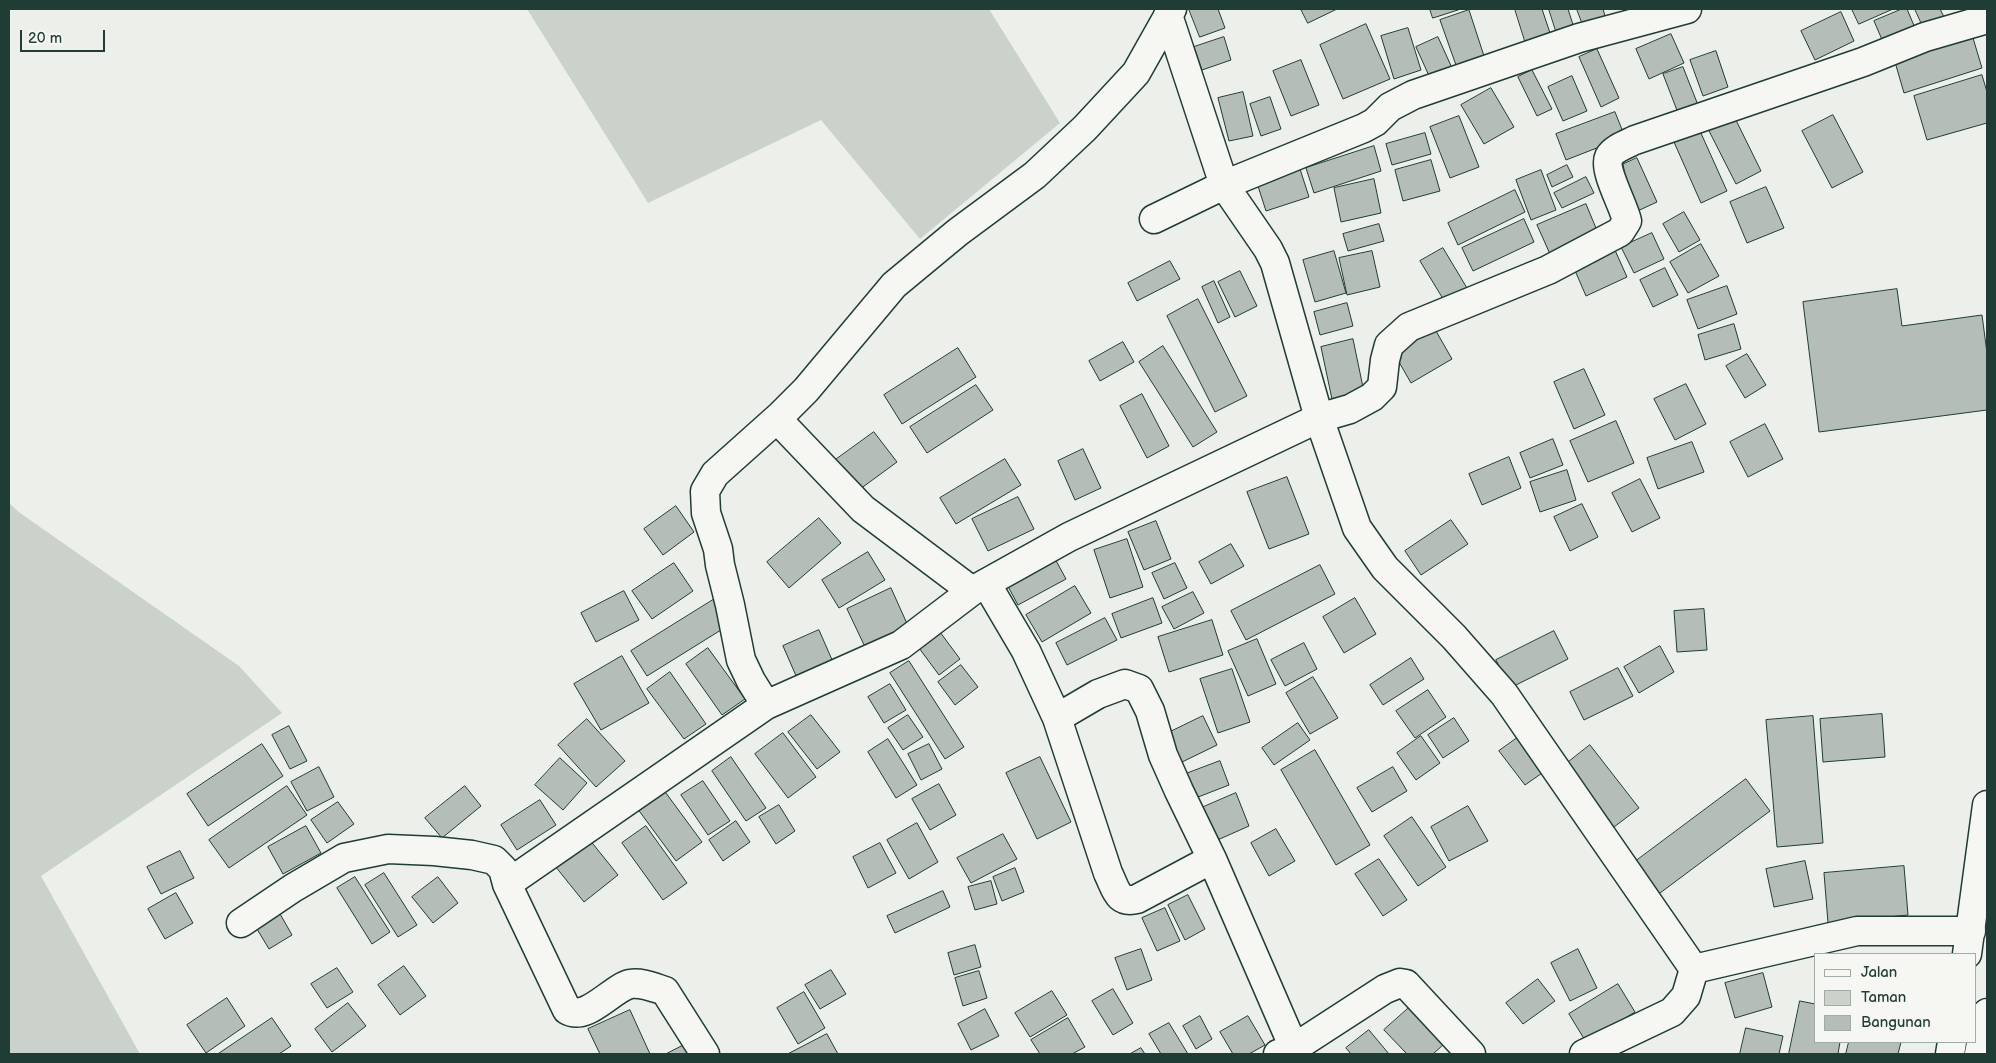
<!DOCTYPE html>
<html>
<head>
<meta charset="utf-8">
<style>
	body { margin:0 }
	#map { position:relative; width:1996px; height:1063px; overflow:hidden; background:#edefea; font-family:"Balsamiq Sans",sans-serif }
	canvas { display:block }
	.frame { position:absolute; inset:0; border:10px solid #1f3d34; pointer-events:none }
	.legend { position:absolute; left:1814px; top:953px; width:162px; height:90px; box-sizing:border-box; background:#f6f6f2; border:1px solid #a0aca6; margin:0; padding:6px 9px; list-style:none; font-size:15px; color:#1f3d34 }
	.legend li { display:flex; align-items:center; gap:10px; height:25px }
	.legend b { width:25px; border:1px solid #a0aca6 }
	.scale { position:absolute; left:20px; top:30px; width:85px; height:22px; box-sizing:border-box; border:2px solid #1f3d34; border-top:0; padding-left:6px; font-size:15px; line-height:18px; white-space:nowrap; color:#1f3d34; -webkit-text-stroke:4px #f6f6f2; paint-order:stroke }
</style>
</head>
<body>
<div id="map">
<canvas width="1996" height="1063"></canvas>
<div class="frame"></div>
<ul class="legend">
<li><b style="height:6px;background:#f6f6f2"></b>Jalan</li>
<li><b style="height:14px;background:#cbd2cc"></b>Taman</li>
<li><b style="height:14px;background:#b4bdb8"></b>Bangunan</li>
</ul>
<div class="scale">20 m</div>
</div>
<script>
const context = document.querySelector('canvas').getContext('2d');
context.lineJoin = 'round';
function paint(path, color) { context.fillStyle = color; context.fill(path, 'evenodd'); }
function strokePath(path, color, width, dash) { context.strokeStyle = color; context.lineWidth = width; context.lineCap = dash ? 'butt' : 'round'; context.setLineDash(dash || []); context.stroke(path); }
paint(new Path2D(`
	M527,9H989L1060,123L920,239L821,120L648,203Z
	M9,503L20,513L239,666L282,713L41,876L140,1054H9Z`), '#cbd2cc');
const building = new Path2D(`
	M1189,9H1218L1225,28L1200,37Z
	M1301,9H1337L1308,23Z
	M1430,9H1461L1433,18Z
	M1515,9H1542L1551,36L1526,44Z
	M1549,9H1568L1575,31L1558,37Z
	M1577,9H1603L1605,16L1583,25Z
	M1852,9H1893L1859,24Z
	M1902,9H1907L1918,35L1886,49L1874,21Z
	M1915,9H1940L1947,23L1926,33Z
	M1469,10L1485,59L1457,68L1440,20Z
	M1841,12L1854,41L1815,60L1801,31Z
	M1366,24L1390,79L1343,99L1320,45Z
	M1408,28L1421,70L1394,79L1381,36Z
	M1671,34L1684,63L1649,79L1636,49Z
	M1224,37L1231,60L1202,70L1194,47Z
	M1438,37L1452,68L1430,78L1416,47Z
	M1973,38L1982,68L1904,93L1895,62Z
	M1597,49L1619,98L1601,107L1579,57Z
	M1716,51L1728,87L1703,96L1690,60Z
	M1301,60L1319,105L1291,116L1273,71Z
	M1683,67L1698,105L1678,113L1663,74Z
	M1532,70L1552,109L1537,116L1518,77Z
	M1982,75L1987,92V123L1927,140L1914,96Z
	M1572,76L1587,111L1563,121L1548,87Z
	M1491,88L1514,127L1484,144L1461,105Z
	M1243,92L1253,136L1229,141L1218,98Z
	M1270,97L1281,129L1261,136L1250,104Z
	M1615,112L1625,137L1566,160L1556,134Z
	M1732,112L1761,171L1736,184L1706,125Z
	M1833,115L1863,172L1832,188L1802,131Z
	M1459,116L1479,167L1450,178L1430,127Z
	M1700,131L1727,191L1701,203L1674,142Z
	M1425,133L1431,154L1392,165L1386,144Z
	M1374,146L1381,171L1314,193L1306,168Z
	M1637,158L1657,202L1631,214L1611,170Z
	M1431,160L1440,191L1403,201L1395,170Z
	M1567,165L1573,177L1552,187L1547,175Z
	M1300,169L1309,197L1266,211L1257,183Z
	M1541,170L1556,210L1531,220L1516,180Z
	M1586,177L1594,193L1562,208L1554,193Z
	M1374,179L1381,213L1341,222L1334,188Z
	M1766,187L1784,228L1747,243L1730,202Z
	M1515,190L1525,212L1458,245L1448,223Z
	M1586,204L1598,233L1550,254L1537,225Z
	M1684,212L1700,240L1679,252L1663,224Z
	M1524,219L1534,242L1473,271L1462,248Z
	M1379,224L1384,241L1348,251L1343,234Z
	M1652,233L1664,259L1634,273L1621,247Z
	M1701,244L1719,276L1688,293L1670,262Z
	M1443,248L1470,293L1448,307L1420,261Z
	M1614,248L1627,277L1586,296L1573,266Z
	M1334,251L1346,293L1315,302L1303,260Z
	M1372,251L1380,287L1347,295L1339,258Z
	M1170,261L1180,279L1137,301L1128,283Z
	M1665,268L1678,295L1653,307L1640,280Z
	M1240,271L1257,306L1235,317L1218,282Z
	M1214,281L1230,317L1218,323L1202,287Z
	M1727,286L1737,314L1698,329L1687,300Z
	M1897,289L1902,326L1982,315L1987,353V410L1819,432L1803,302Z
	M1198,299L1247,396L1215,412L1167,316Z
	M1347,303L1353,326L1320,335L1314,312Z
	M1432,324L1452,359L1411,383L1391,348Z
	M1734,324L1741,349L1705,360L1698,335Z
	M1353,339L1365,397L1333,404L1321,347Z
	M1123,342L1134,362L1100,381L1089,361Z
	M1163,346L1217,432L1193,447L1139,362Z
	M958,348L976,377L902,424L884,395Z
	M1747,354L1766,385L1745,398L1726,366Z
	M1584,369L1605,415L1574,429L1554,382Z
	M1686,384L1706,424L1675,440L1654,399Z
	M976,385L993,410L927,453L910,427Z
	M1142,394L1169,446L1147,458L1120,406Z
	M1616,421L1634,463L1588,482L1570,441Z
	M1765,424L1783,459L1748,477L1730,442Z
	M874,432L897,462L856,492L834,461Z
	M1553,439L1563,465L1530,478L1520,453Z
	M1692,442L1704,472L1658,489L1647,458Z
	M1083,449L1101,488L1075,500L1058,461Z
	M1509,457L1521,488L1482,505L1469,474Z
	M1005,459L1021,485L956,524L940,498Z
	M1567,470L1576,500L1540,512L1530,482Z
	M1287,477L1309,534L1269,549L1247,492Z
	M1640,479L1660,518L1632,532L1612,493Z
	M1018,497L1034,529L988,551L972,519Z
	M1582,504L1598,537L1570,551L1554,517Z
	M676,506L694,532L663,555L644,529Z
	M819,518L841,543L789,588L767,562Z
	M1451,520L1468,544L1421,575L1405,551Z
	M1156,521L1171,559L1144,570L1128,532Z
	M1127,539L1143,587L1110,598L1094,550Z
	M1231,544L1244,566L1211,584L1199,562Z
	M868,552L885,580L839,608L822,580Z
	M1053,555L1066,579L1018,605L1005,581Z
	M674,563L693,591L652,619L632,591Z
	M1175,563L1187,588L1164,599L1152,573Z
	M1320,565L1335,594L1246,640L1231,611Z
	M1075,586L1091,613L1042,642L1026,615Z
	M891,588L909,628L866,649L847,609Z
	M624,591L639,620L596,642L581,613Z
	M1193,592L1204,613L1174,629L1162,607Z
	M1153,598L1162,623L1121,638L1112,614Z
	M1355,598L1376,634L1344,653L1323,617Z
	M713,600L729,625L647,676L631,651Z
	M1704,609L1707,650L1677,652L1674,611Z
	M1105,618L1117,640L1067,665L1056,643Z
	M1212,620L1223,655L1169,672L1158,637Z
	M937,628L960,659L939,675L916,644Z
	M819,630L833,662L797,678L783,646Z
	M1554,631L1568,659L1510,688L1496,660Z
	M1257,639L1276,684L1248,696L1228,651Z
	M1304,643L1317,669L1285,686L1271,660Z
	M1660,646L1674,672L1639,693L1624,667Z
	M708,648L745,699L722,715L686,664Z
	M622,656L649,703L601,730L574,684Z
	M1411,658L1424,679L1383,705L1370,685Z
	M909,661L964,747L945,759L890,673Z
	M961,665L978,687L955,705L938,682Z
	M1618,668L1633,696L1584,720L1570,692Z
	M1232,669L1250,722L1218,733L1200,679Z
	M670,672L706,724L684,739L647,689Z
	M1313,677L1338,718L1310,734L1286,693Z
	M890,684L906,710L884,723L868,697Z
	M1428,690L1446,717L1415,738L1396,711Z
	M1882,714L1885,757L1823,762L1820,719Z
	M811,715L840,752L817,769L788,732Z
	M908,715L923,737L903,750L888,728Z
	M1203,716L1217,745L1178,764L1164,735Z
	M1813,716L1823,843L1777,847L1766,720Z
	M1454,718L1469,741L1443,758L1428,735Z
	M587,719L625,761L596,787L558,745Z
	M1298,723L1310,740L1274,765L1262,748Z
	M289,726L307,761L290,769L272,735Z
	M783,733L816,777L788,798L755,754Z
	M1421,736L1440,763L1416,780L1397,753Z
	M1520,736L1545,771L1525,785L1499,751Z
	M888,739L917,785L896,798L868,752Z
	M262,744L283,776L208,826L187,794Z
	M929,744L942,769L921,780L908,754Z
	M1590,745L1639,808L1614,827L1566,764Z
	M1315,750L1370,845L1336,865L1281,770Z
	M731,757L766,808L746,821L712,771Z
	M1040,757L1071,822L1037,839L1006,773Z
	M560,758L587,783L563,810L535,785Z
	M1220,761L1229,785L1193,799L1183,775Z
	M319,767L334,797L307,811L291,782Z
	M1393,767L1407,791L1372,812L1357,788Z
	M1746,779L1770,811L1652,899L1628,867Z
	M703,781L730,821L708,835L681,795Z
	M939,784L956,815L930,830L912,799Z
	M287,786L307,815L229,868L209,840Z
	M465,786L481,806L442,838L425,818Z
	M663,789L702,842L676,861L637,808Z
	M1236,793L1249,826L1213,842L1199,809Z
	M540,800L556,825L517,850L501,825Z
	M338,802L354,824L327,843L311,820Z
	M779,805L795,831L776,844L759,817Z
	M1468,806L1488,841L1449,861L1431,827Z
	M1412,817L1446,867L1418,886L1384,836Z
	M736,821L750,842L723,861L709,840Z
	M917,823L938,862L909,879L887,840Z
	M306,826L321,853L283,874L268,847Z
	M646,826L687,883L663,900L622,843Z
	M1276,829L1295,861L1269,876L1251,843Z
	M1003,834L1017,859L971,883L957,858Z
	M589,839L618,875L584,902L555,866Z
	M880,843L896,873L868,888L853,857Z
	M180,851L194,878L161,894L147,867Z
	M1379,859L1407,900L1383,916L1355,874Z
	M1805,861L1813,899L1774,907L1766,869Z
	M1904,866L1908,915L1828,923L1824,873Z
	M1015,868L1024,892L1002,901L993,877Z
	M384,873L417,925L398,937L365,885Z
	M355,877L390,932L372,944L337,888Z
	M438,877L458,903L433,923L412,897Z
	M991,881L997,904L975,910L968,887Z
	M943,891L950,907L895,933L887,916Z
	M176,893L193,923L165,939L148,909Z
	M1188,895L1205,929L1185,940L1168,905Z
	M275,905L292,935L269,949L251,919Z
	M1165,908L1180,941L1157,951L1142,918Z
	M975,945L981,967L954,975L948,953Z
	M1141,949L1152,980L1127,990L1115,958Z
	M1578,949L1597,988L1570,1001L1551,963Z
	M404,966L426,996L400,1015L378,985Z
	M337,968L353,992L327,1008L311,984Z
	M831,970L846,994L820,1009L805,985Z
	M979,971L987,998L963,1006L955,978Z
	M1763,973L1772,1007L1735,1018L1725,983Z
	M1538,979L1555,1001L1523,1024L1506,1003Z
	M1618,984L1635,1012L1586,1042L1569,1014Z
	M1113,989L1133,1023L1113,1035L1092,1001Z
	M1052,991L1067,1015L1030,1037L1015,1013Z
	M804,992L825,1028L798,1044L777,1008Z
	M227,998L245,1026L206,1053L187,1025Z
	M1800,1001L1815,1004V1042H1840L1838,1054H1789Z
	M348,1003L366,1026L332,1052L315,1029Z
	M1411,1006L1444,1044L1433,1054H1407L1384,1030Z
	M985,1009L999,1036L971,1050L958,1024Z
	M630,1010L650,1054H600L588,1029Z
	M1200,1016L1212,1039L1196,1049L1183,1026Z
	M1248,1016L1265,1045L1249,1054H1233L1220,1032Z
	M272,1018L291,1046L279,1054H218Z
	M1068,1018L1085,1047L1072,1054H1040L1031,1040Z
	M1169,1023L1188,1054H1161L1149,1034Z
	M1746,1028L1783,1036L1779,1054H1740Z
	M1369,1030L1389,1054H1351L1346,1048Z
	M827,1034L838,1054H788Z
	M690,1042L696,1054H666Z
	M1849,1042H1901L1898,1054H1846Z
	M1141,1048L1145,1054H1130Z`);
paint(building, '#b4bdb8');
strokePath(building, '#1f3d34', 1);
const minor = new Path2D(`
	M1168,15L1224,185L1268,249L1275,263L1319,418L1357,528L1385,568L1454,637L1504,694L1694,969L1686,996L1672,1012L1584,1054
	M1154,219L1224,185L1364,128L1375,122L1390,107L1413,95L1579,38L1687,9
	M777,419L863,509L972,591
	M986,583L1026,651L1057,718L1108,873C1116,889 1117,904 1137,899L1212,859
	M766,705L901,645L972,591L1069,537L1319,418L1350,409L1372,397L1382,387L1385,360L1389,345L1409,327L1548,270L1620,232L1627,221C1624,206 1603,170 1609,157C1613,149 1627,144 1635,140L1863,62L1925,37L1987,19
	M1057,718L1098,694L1125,684L1139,689L1150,711L1163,755L1179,791L1212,859L1294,1048
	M507,884L766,705L751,681L741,660L730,605L720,565L718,549L706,513L705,491L715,474L781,415L806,390L894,285L958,232L1035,175L1085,128L1136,73L1172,9
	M241,923L293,888L344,858L388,849L434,851L472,855L494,860L503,869L507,884L567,1010C587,1022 612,988 630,984C642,982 655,988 665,991L705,1054
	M1694,969L1857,931H1971
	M1278,1054L1294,1048L1385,989L1400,983L1406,984L1471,1054`);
const secondary = new Path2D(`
	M1967,954L1987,805
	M1950,1054L1952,1042`);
const trunk = new Path2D(`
	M1979,1054L1987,1013`);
strokePath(minor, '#1f3d34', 31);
strokePath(secondary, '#1f3d34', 31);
strokePath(trunk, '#1f3d34', 31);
strokePath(minor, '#f6f6f2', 28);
strokePath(secondary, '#f6f6f2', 28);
strokePath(trunk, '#f6f6f2', 28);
</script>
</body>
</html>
